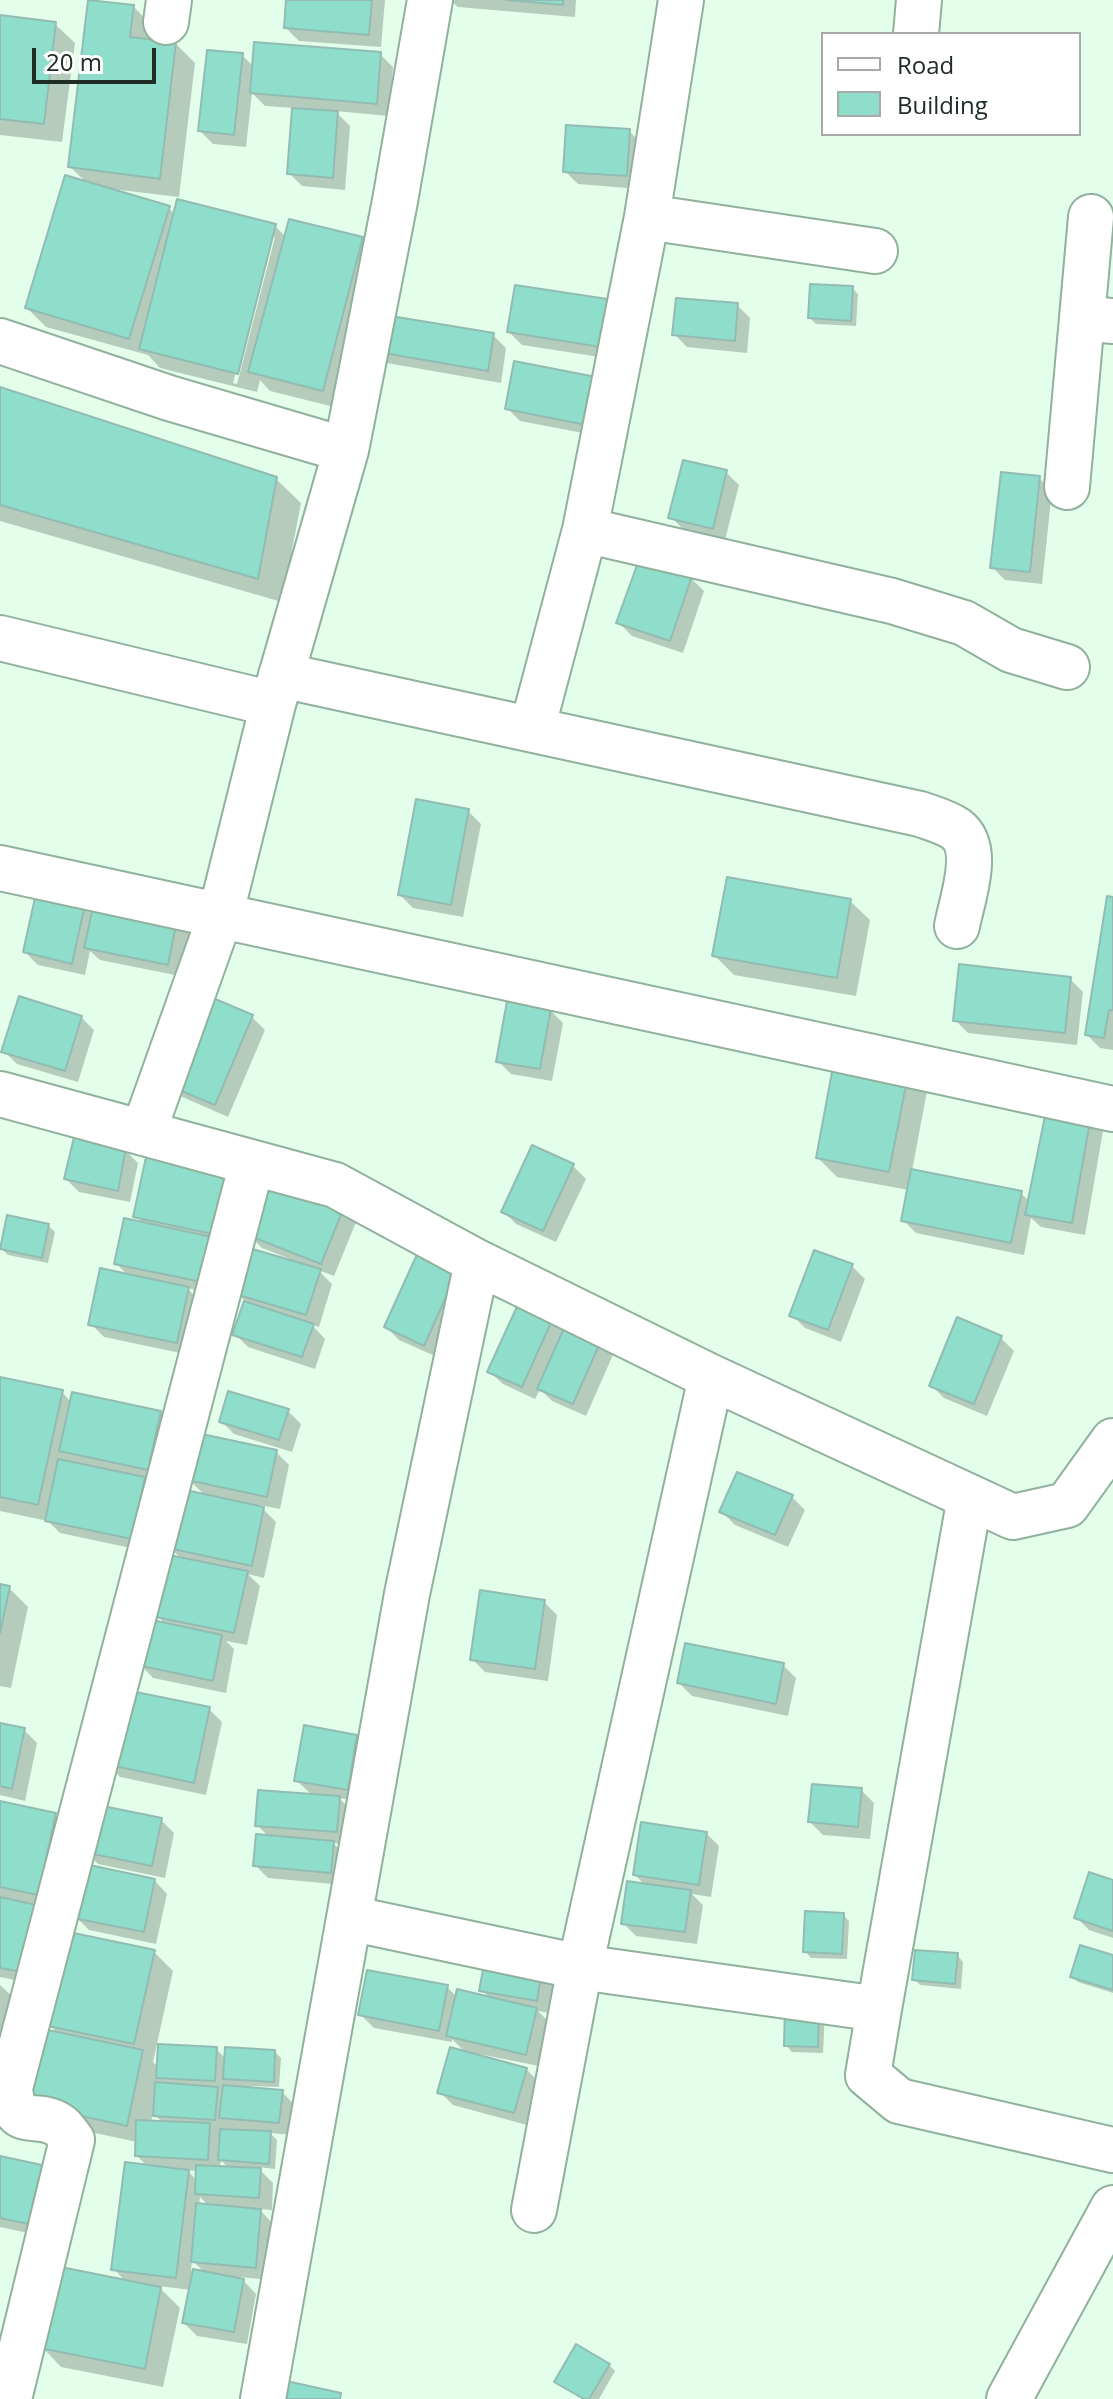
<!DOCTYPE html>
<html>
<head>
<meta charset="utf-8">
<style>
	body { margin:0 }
	#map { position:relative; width:1113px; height:2399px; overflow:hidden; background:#e3ffec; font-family:"Open Sans",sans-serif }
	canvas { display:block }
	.legend { position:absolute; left:821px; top:32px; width:260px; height:104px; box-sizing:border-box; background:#fff; border:2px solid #a6aba8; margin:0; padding:10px 14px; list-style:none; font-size:24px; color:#202d25 }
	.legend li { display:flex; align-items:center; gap:16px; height:40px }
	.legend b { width:40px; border:2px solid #a6aba8 }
	.scale { position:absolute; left:32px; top:48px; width:124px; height:36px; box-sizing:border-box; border:4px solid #202d25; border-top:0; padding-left:10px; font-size:24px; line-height:28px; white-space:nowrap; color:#202d25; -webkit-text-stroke:6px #fff; paint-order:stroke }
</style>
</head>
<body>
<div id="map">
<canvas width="1113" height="2399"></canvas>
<ul class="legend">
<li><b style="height:10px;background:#fff"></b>Road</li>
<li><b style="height:22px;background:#8fddcb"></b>Building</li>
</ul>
<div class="scale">20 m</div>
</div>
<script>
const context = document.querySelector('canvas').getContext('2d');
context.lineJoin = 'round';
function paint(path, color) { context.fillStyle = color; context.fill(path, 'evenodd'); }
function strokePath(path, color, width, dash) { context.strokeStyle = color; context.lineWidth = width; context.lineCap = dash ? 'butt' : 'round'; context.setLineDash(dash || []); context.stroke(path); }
paint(new Path2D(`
	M288,0H385L381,47L299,41L286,28Z
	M450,0H576L575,17L458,7Z
	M133,6L152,26L150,41L176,44L195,63L179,197L112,189V191L169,208L175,215L275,226L286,237L362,239L381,258L342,409L270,391L260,380L257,392L160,368L148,355L46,327L27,308L87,183L70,167ZM271,237H275L237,384L233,383Z
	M0,17L55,24L75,43L62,142L0,135Z
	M380,54L393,67L389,116L335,111L350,126L345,190L302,186L289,173L294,108L265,106L252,93L246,147L213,144L200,131L242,55L254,67Z
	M629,131L642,144L639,189L578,184L565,171Z
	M516,287L632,362L522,345L509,332Z
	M852,288L858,294L856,326L816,324L810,318Z
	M737,305L750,318L747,353L687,347L674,334Z
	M493,335L506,348L501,383L387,363L374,350Z
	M515,363L599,436L520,421L507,408Z
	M0,389L276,479L301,503L282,602L0,521Z
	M726,472L739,485L725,540L684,530L671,517Z
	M1039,478L1052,491L1042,584L1005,580L992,567Z
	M691,578L704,591L683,653L632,636L619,623Z
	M468,811L481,824L463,917L413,908L400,895Z
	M39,892L176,921L189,934L180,976L100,960L90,951L85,975L38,965L25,952Z
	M1113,899V1050L1100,1048L1087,1035Z
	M850,901L870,920L856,996L734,975L715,956Z
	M1070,979L1083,992L1077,1045L968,1033L955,1020Z
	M202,996L252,1017L265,1030L228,1117L178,1095Z
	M550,1010L563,1023L552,1081L511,1074L498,1061Z
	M81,1017L94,1030L78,1082L17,1064L4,1051Z
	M836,1058L927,1091L912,1171L1021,1193L1030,1202L1090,1118L1103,1131L1085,1235L1041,1227L1031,1218L1024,1255L916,1233L903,1220L909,1190L837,1177L818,1158Z
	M125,1150L138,1163L130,1202L79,1192L66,1179Z
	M573,1166L586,1179L556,1242L516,1224L503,1211Z
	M231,1167L215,1294L187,1288L201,1302L190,1355L104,1337L91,1324L129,1277L116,1263L144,1224L135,1216Z
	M274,1173L359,1215L334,1276L318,1270L332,1284L319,1327L311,1324L325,1339L315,1369L248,1347L235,1334L245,1301L237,1293L290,1259L262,1248L249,1235Z
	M48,1225L55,1232L48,1263L8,1255L2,1249Z
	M852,1266L865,1279L841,1342L805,1328L792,1315Z
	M458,1269L437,1357L399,1340L386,1327Z
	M521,1303L616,1348L586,1416L552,1401L540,1389L535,1399L503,1384L490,1372Z
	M1001,1338L1014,1351L987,1416L944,1398L931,1385Z
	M0,1379L62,1392L72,1403L160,1412L173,1426L161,1482L143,1478L157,1492L145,1551L60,1533L48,1521L0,1511Z
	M288,1411L301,1424L292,1452L234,1434L221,1421Z
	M276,1452L289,1465L280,1509L259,1505L276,1522L264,1578L248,1574L260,1586L247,1645L226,1641L234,1649L226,1693L153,1678L140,1664L166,1625L158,1616L182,1560L170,1547L206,1496L189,1480Z
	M792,1497L805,1510L788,1547L735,1525L722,1512Z
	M0,1586L9,1588L28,1607L11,1688L0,1686Z
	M544,1602L557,1615L548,1681L485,1672L472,1659Z
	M783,1665L796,1678L788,1716L692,1696L679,1683Z
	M209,1709L222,1722L206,1795L120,1777L107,1764Z
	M0,1725L24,1730L37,1743L25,1801L0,1795Z
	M356,1736L369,1750L360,1802L339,1798L352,1811L349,1844L333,1843L346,1856L344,1885L268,1878L255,1865L269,1837L257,1825L313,1796L296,1780Z
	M861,1790L874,1803L870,1839L823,1835L810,1822Z
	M0,1803L55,1815L68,1828L40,1985L0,1977Z
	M161,1820L174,1833L165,1878L98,1864L85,1851Z
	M706,1833L719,1846L711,1897L692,1894L703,1905L697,1944L636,1936L623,1923L646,1886L635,1875Z
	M154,1880L167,1894L156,1944L89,1930L76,1917Z
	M1113,1882V1938L1089,1930L1076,1917Z
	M843,1915L849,1921L847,1959L811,1958L805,1951Z
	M154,1952L173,1971L153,2062L159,2068L216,2049L226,2059L275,2052L281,2058L279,2087L250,2086V2089L282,2092L295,2105L292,2135L270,2133L277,2140L275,2169L257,2167L273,2183L272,2210L259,2209L273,2224L269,2280L240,2277L256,2294L247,2344L197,2336L184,2323L191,2290L158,2286L180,2308L163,2387L61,2367L42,2347L126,2282L114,2269L148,2167L137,2156V2142L39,2121L59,2034L50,2026ZM153,2113L163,2123L151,2122ZM221,2160L229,2169L220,2168ZM187,2170L197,2171V2181ZM200,2197L209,2206L199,2205ZM192,2260L206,2274L191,2271Z
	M957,1955L963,1962L961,1989L920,1985L914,1979Z
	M488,1956L556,1979L549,2013L538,2011L549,2022L539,2066L464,2051L452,2039V2042L374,2028L361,2015L447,1987L457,1997L490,1999L482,1990Z
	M1113,1957V1993L1078,1982L1072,1976Z
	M0,1985L14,1998L0,2058Z
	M825,2012L823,2053L792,2052L786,2045Z
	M526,2069L539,2082L527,2125L453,2105L440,2092Z
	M0,2158L56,2239L0,2227Z
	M609,2365L615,2371L599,2399H582L556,2381Z`), '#0003');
const building = new Path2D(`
	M88,0L134,5L130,37L176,42L160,179L68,167Z
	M286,0H372L369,35L284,28Z
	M506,0H563V5Z
	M0,15L56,22L44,124L0,119Z
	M254,42L381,52L377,104L250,93Z
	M207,50L243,53L234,135L198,131Z
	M292,108L338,111L333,178L287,174Z
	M566,125L630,129L627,176L563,172Z
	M65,175L170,206L129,339L25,308Z
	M177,199L276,224L238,374L139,349Z
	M289,219L363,237L323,391L248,372Z
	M810,284L853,286L851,321L808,318Z
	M515,285L627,302L619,350L507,332Z
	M676,298L738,303L735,341L672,335Z
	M379,314L494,333L488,371L372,351Z
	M514,361L596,377L586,425L505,409Z
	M0,387L277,477L258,579L0,505Z
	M683,460L727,470L713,529L668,518Z
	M1001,472L1040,476L1030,572L990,568Z
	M640,557L692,576L670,641L616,623Z
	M416,799L469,809L451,905L398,895Z
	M727,877L851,899L837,978L712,956Z
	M37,889L86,900L72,964L23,952Z
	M1107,896L1113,897V1010H1109L1104,1038L1085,1035Z
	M94,902L177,919L168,965L84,948Z
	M959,964L1071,977L1065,1033L953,1021Z
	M201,993L253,1015L215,1105L162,1083Z
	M19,996L82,1016L65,1071L1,1052Z
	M507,1001L551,1008L540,1069L496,1062Z
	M835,1056L909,1070L889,1172L816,1158Z
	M1047,1106L1091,1116L1072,1223L1025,1215Z
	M74,1137L126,1148L118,1191L64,1179Z
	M532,1145L574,1164L543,1231L501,1212Z
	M148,1148L232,1165L217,1235L133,1217Z
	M911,1169L1022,1191L1011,1243L901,1221Z
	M273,1171L347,1200L321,1264L247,1235Z
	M7,1215L49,1224L42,1258L0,1249Z
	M124,1218L212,1237L202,1282L114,1264Z
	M249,1248L321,1269L306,1315L235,1294Z
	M419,1250L459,1268L424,1346L384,1327Z
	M814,1250L853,1264L828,1330L789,1316Z
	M100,1268L189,1287L177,1343L88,1325Z
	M520,1300L554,1316L522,1387L487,1372Z
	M244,1301L314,1324L302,1357L232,1335Z
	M569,1317L604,1334L573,1404L537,1389Z
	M957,1317L1002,1336L974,1404L929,1386Z
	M0,1377L63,1390L38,1505L0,1497Z
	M228,1391L289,1409L279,1440L219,1422Z
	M72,1392L161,1411L148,1470L59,1451Z
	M197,1433L277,1450L267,1497L187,1480Z
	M58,1459L145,1477L132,1539L45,1521Z
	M737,1472L793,1495L775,1535L719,1512Z
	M181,1489L264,1507L252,1566L168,1548Z
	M169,1555L248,1571L234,1633L156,1617Z
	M0,1584L10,1586L0,1633Z
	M480,1590L545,1600L535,1669L470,1660Z
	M148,1619L222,1635L213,1681L137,1665Z
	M685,1643L784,1663L776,1704L677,1683Z
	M121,1689L210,1707L194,1783L105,1764Z
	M0,1723L25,1728L12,1789L0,1786Z
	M304,1725L357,1735L348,1790L294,1781Z
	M812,1784L862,1788L858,1827L808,1822Z
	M258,1790L340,1796L337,1832L255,1826Z
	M0,1801L56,1813L38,1895L0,1887Z
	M93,1804L162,1818L152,1866L83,1852Z
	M641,1822L707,1832L699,1885L633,1875Z
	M256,1834L334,1841L331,1873L253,1866Z
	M85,1864L155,1879L144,1932L73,1918Z
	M1089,1872L1113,1880V1931L1074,1918Z
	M627,1881L691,1890L685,1932L621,1924Z
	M0,1897L41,1906L27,1973L0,1968Z
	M805,1911L844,1913L842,1954L803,1952Z
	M69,1932L155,1950L134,2044L48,2026Z
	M1080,1945L1113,1955V1990L1070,1977Z
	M915,1950L958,1953L955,1984L912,1980Z
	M486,1954L543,1964L537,2001L479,1991Z
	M367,1970L448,1985L439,2031L358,2015Z
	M457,1989L537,2008L526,2055L446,2036Z
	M785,2003L819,2004L818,2047L784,2046Z
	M34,2027L143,2050L127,2126L18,2102Z
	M158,2044L217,2047L215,2081L156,2078Z
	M225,2047L275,2050L274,2082L223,2079Z
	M450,2047L527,2068L514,2113L437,2093Z
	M155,2082L218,2087L215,2120L153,2116Z
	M223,2085L283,2090L279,2123L219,2118Z
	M136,2120L210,2123L208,2160L135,2156Z
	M220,2129L271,2131L269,2164L218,2160Z
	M0,2156L56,2168L43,2227L0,2218Z
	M125,2162L189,2170L176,2278L111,2270Z
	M196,2165L261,2168L259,2198L195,2194Z
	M196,2203L261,2209L256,2268L191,2262Z
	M56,2266L161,2287L145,2369L40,2348Z
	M193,2269L244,2279L234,2332L182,2323Z
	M576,2344L610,2364L589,2399H584L554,2382Z
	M268,2377L341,2393L340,2399H263Z`);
paint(building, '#8fddcb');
strokePath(building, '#92bcb2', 2);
const minor = new Path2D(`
	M681,0L647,217L585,530L892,601L964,623L1011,650L1067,667
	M166,22L169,0
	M916,34L919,0
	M647,217L875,251
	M1082,318L1091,217
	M0,341L169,398L346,450
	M1067,487L1082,318L1113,321
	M0,638L273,704
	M281,675L920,814C931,818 946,822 956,829C982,848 962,899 957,926
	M532,729L585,530
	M0,868L1113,1109
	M0,1094L335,1185L477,1262L711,1377L580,1967L534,2210
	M143,1133L220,917L273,704L346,450L395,201L430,0
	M711,1377L1013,1517L1067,1505L1113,1441
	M349,1918L580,1967L879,2009L868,2075L899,2101L1113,2150
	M879,2009L970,1497
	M9,2399L72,2140C68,2135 64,2128 59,2125C35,2109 14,2133 10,2088L252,1163
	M263,2399L407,1594L477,1262
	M1009,2399L1113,2208`);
strokePath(minor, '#90b19b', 48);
strokePath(minor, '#fff', 44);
</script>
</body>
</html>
